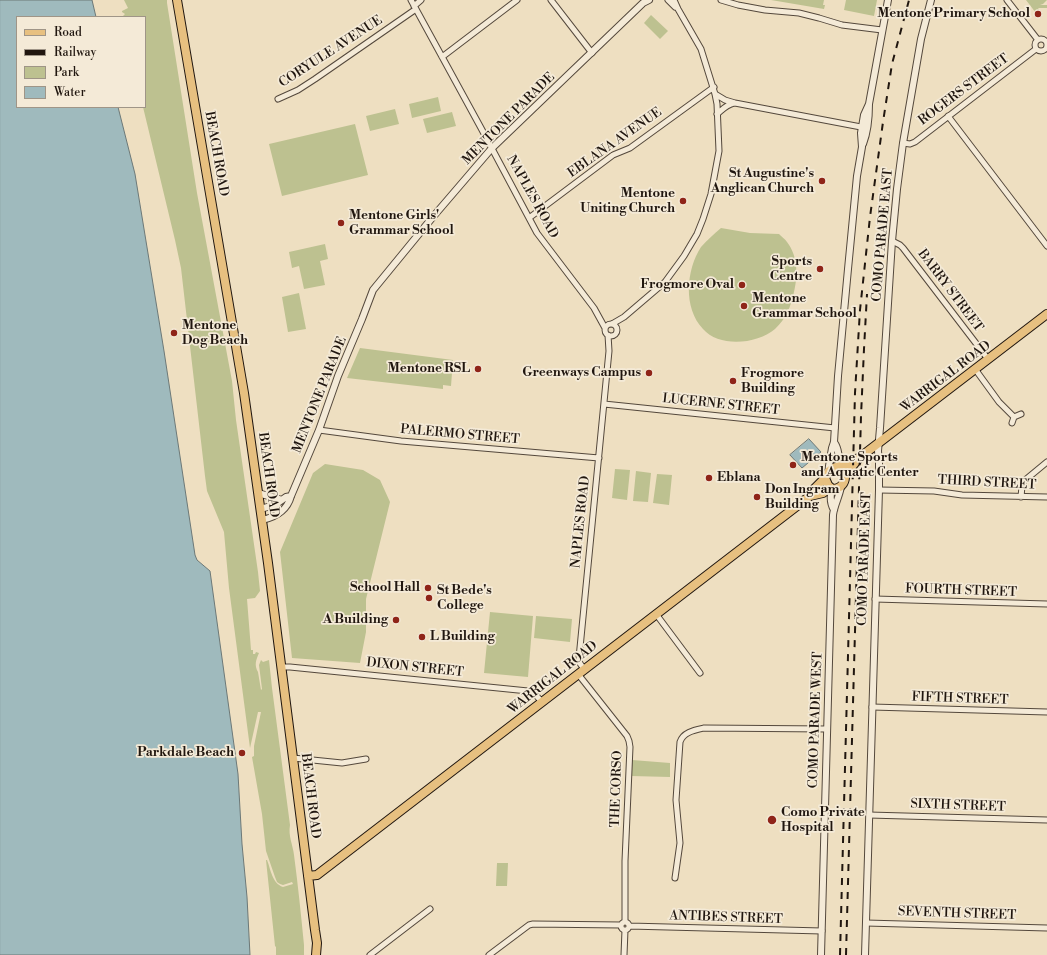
<!DOCTYPE html>
<html>
<head>
<meta charset="utf-8">
<style>
	body { margin:0 }
	#map { position:relative; width:1047px; height:955px; overflow:hidden; background:#eedfc1; font-family:"Libre Bodoni",serif }
	canvas { display:block }
	.legend { position:absolute; left:16px; top:16px; width:130px; height:92px; box-sizing:border-box; background:#f4ead7; border:1px solid #9f9587; margin:0; padding:5px 7px; list-style:none; font-size:12px; color:#20160f }
	.legend li { display:flex; align-items:center; gap:8px; height:20px }
	.legend b { width:20px; border:1px solid #9f9587 }
</style>
</head>
<body>
<div id="map">
<canvas width="1047" height="955"></canvas>
<ul class="legend">
<li><b style="height:5px;background:#e7c080"></b>Road</li>
<li><b style="height:5px;background:#20160f"></b>Railway</li>
<li><b style="height:11px;background:#bdc190"></b>Park</li>
<li><b style="height:11px;background:#9fbabd"></b>Water</li>
</ul>
</div>
<script>
const context = document.querySelector('canvas').getContext('2d');
context.lineJoin = 'round';
function paint(path, color) { context.fillStyle = color; context.fill(path, 'evenodd'); }
function strokePath(path, color, width, dash) { context.strokeStyle = color; context.lineWidth = width; context.lineCap = dash ? 'butt' : 'round'; context.setLineDash(dash || []); context.stroke(path); }
function drawText(font, color, halo, rows, align = 'center') {
  context.font = font + ' "Libre Bodoni",serif'; context.lineWidth = 3.5; context.setLineDash([]); context.textBaseline = 'middle'; context.strokeStyle = halo; context.fillStyle = color; for (const [text, x, y, turn = 0] of rows) {
    context.save(); context.translate(x, y); context.rotate((+turn || 0) * Math.PI / 180); context.textAlign = isNaN(turn) ? turn : align; if (halo) context.strokeText(text, 0, 0); context.fillText(text, 0, 0); context.restore();
  }
}
paint(new Path2D(`
	M124,0H167V3L197,193L232,381L236,420L258,572L260,591L255,598L247,599L251,650H253V654H255L256,652L259,653C256,660 254,665 258,672L261,690L262,689L259,665L261,660L263,662L269,660L272,688L290,825C288,836 293,845 294,855C298,885 301,915 304,945V955H276V947L275,946L266,860H267C271,870 272,883 283,887L293,884L292,882L283,885L280,884L277,882L275,877L266,851L262,814L252,757L254,756V746L261,712H258L250,748L229,588L224,532L207,491L205,476L181,268L175,240L143,107H145V17H122L125,14L122,12V11L128,8Z
	M771,0H824L823,5H825L824,9Z
	M846,0H877L874,16L844,10Z
	M1026,0H1047L1043,4L1040,5H1047V8H1038L1043,14L1039,17Z
	M651,15L668,31L660,39L644,23Z
	M438,97L441,111L412,118L409,104Z
	M395,109L399,124L370,131L366,116Z
	M452,112L456,126L427,133L423,119Z
	M355,124L368,175L282,196L269,144Z
	M721,228L750,233L779,234C781,236 785,239 787,242C798,256 798,276 794,292C791,306 786,319 775,329C758,344 719,348 703,329C683,308 686,270 701,247C707,240 714,234 721,228Z
	M325,244L328,259L320,261L325,285L304,289L299,266L292,268L289,252Z
	M299,293L306,329L288,332L282,297Z
	M360,348L453,360L451,386L443,385V389L347,378Z
	M325,464L363,470L380,480L390,502L366,599V632L360,663L292,658L280,552L313,473Z
	M615,469L630,470L627,500L612,498Z
	M636,471L651,473L648,502L633,501Z
	M657,474L672,475L669,505L653,503Z
	M490,612L533,616L528,677L484,673Z
	M536,616L572,619L570,642L534,638Z
	M632,760L670,763V777L631,776Z
	M497,863H508L507,886H496Z`), '#bdc190');
const water = new Path2D(`
	M0,0H92L96,17H17V107H118L135,174L164,351L195,555L197,560L210,571L238,774L242,844L247,897L250,955H0Z
	M809,439L821,452L802,468L790,455Z`);
paint(water, '#9fbabd');
strokePath(water, '#6c7877', 1);
const minor = new Path2D(`
	M411,0L481,128L537,233L594,308L605,328
	M551,0L592,53
	M668,0L675,7
	M721,0L738,5L765,10L799,13L819,18L842,25L882,30
	M1007,0L1038,40
	M414,6L421,0
	M1035 45a6 6 0 1 1 12 0a6 6 0 1 1-12 0Z
	M442,57L517,0
	M715,94L725,100L735,103L861,127
	M278,99L298,90L315,79L416,9
	M717,114C723,109 726,105 734,103
	M948,116L1047,246
	M903,143L910,144L915,142L1036,49
	M529,218L613,155L630,148L714,87
	M892,241L900,245L903,248L988,359
	M612,324L624,317L665,282L684,256L697,234L703,219L711,194L719,151L717,104L715,94L701,49L678,9L674,0
	M605 330a6 6 0 1 1 12 0a6 6 0 1 1-12 0Z
	M975,369L999,402L1014,417
	M604,404L835,428
	M1012,423L1014,417L1021,414
	M319,430L401,441L599,458
	M879,490L934,491L962,495L1047,497
	M1021,497L1022,486L1024,481L1047,462
	M875,599L1047,604
	M656,614L700,673
	M281,667H290L528,691L533,692L542,702
	M584,669L579,662V658L609,351L608,335
	M578,674L627,736L629,741L630,747L625,861V922
	M872,707L1047,712
	M293,758L342,763L366,759
	M869,815L1047,820
	M675,878L680,843L676,800L680,742C683,732 695,730 704,728L827,729
	M621 926a4 4 0 1 1 8 0a4 4 0 1 1-8 0Z
	M866,923L1047,928
	M629,926L822,931
	M370,955L430,909
	M489,955L529,925L533,924L621,925
	M624,955L625,930`);
const tertiary = new Path2D(`
	M863,144C868,131 869,118 869,104L888,0
	M834,442C839,449 839,458 839,466
	M828,472L832,448L834,442L838,376L848,269L857,176L862,147L861,133L864,115L869,104
	M832,489C830,496 830,503 834,510
	M258,493L282,500
	M260,509L275,505L286,497L291,496
	M262,520C276,517 287,511 291,496L319,430L338,376L362,319L373,290L432,218L492,148L643,3L649,0
	M821,955L833,515C834,506 839,497 841,487
	M865,955L879,490V462L878,451L880,428L892,241L897,189L903,143L921,39L931,0`);
const primary = new Path2D(`
	M177,0L244,393L268,563L315,930L317,943L316,955
	M838,466C849,471 847,489 832,489L828,485L825,478C827,472 831,468 838,466Z
	M840,467L848,461L859,458
	M845,475L859,458L1047,314
	M810,496L823,493L830,488
	M308,876L317,875L810,496L813,490L825,478`);
strokePath(minor, '#54483c', 7);
strokePath(tertiary, '#54483c', 8);
strokePath(primary, '#20160f', 10);
strokePath(minor, '#f4ead7', 5);
strokePath(tertiary, '#f4ead7', 6);
strokePath(primary, '#e7c080', 8);
strokePath(new Path2D(`
	M840,955L855,393L860,310L870,217L883,122L892,64L909,0
	M846,955L861,416L864,349L867,294`), '#20160f', 2, [7, 7]);
for (const [x, y, r, color] of [
	[1038,14,4,"#8f2418"],
	[822,181,4,"#8f2418"],
	[683,201,4,"#8f2418"],
	[341,223,4,"#8f2418"],
	[820,269,4,"#8f2418"],
	[742,285,4,"#8f2418"],
	[744,306,4,"#8f2418"],
	[174,333,4,"#8f2418"],
	[478,369,4,"#8f2418"],
	[649,373,4,"#8f2418"],
	[733,381,4,"#8f2418"],
	[793,465,4,"#8f2418"],
	[709,478,4,"#8f2418"],
	[757,497,4,"#8f2418"],
	[428,588,4,"#8f2418"],
	[429,598,4,"#8f2418"],
	[396,620,4,"#8f2418"],
	[422,637,4,"#8f2418"],
	[242,753,4,"#8f2418"],
	[772,820,5,"#8f2418"]
]) { const dot = new Path2D(); dot.arc(x, y, r, 0, 2 * Math.PI); context.fillStyle = color; context.fill(dot); strokePath(dot, '#f4ead7', 1.5); }
drawText('bold 13px', '#20160f', '#f4ead7', [
	["Mentone Primary School",1030,14],
	["St Augustine's",814,174],
	["Anglican Church",814,189],
	["Mentone",675,194],
	["Uniting Church",675,209],
	["Mentone Girls'",349,216,"left"],
	["Grammar School",349,231,"left"],
	["Sports",812,262],
	["Centre",812,277],
	["Frogmore Oval",734,285],
	["Mentone",752,299,"left"],
	["Grammar School",752,314,"left"],
	["Mentone",182,326,"left"],
	["Dog Beach",182,341,"left"],
	["Mentone RSL",470,369],
	["Greenways Campus",641,373],
	["Frogmore",741,374,"left"],
	["Building",741,389,"left"],
	["Mentone Sports",801,458,"left"],
	["and Aquatic Center",801,473,"left"],
	["Eblana",717,478,"left"],
	["Don Ingram",765,490,"left"],
	["Building",765,505,"left"],
	["School Hall",420,588],
	["St Bede's",437,591,"left"],
	["College",437,606,"left"],
	["A Building",388,620],
	["L Building",430,637,"left"],
	["Parkdale Beach",234,753],
	["Como Private",781,813,"left"],
	["Hospital",781,828,"left"]
], 'right');
drawText('13px', '#20160f', '#f4ead7', [
	["CORYULE AVENUE",331,52,-33],
	["ROGERS STREET",964,90,-37],
	["MENTONE PARADE",509,119,-45],
	["EBLANA AVENUE",615,143,-35],
	["BEACH ROAD",216,154,80],
	["NAPLES ROAD",532,197,61],
	["COMO PARADE EAST",883,235,-85],
	["BARRY STREET",950,291,53],
	["WARRIGAL ROAD",946,377,-37],
	["MENTONE PARADE",320,395,-68],
	["LUCERNE STREET",721,405,6],
	["PALERMO STREET",460,435,5],
	["BEACH ROAD",268,475,82],
	["THIRD STREET",987,483,3],
	["NAPLES ROAD",581,522,-84],
	["COMO PARADE EAST",865,559,-88],
	["FOURTH STREET",961,591,2],
	["DIXON STREET",415,668,6],
	["WARRIGAL ROAD",553,678,-38],
	["FIFTH STREET",960,699,2],
	["COMO PARADE WEST",816,720,-88],
	["THE CORSO",617,789,-88],
	["BEACH ROAD",310,796,83],
	["SIXTH STREET",958,806,2],
	["SEVENTH STREET",957,914,2],
	["ANTIBES STREET",726,918,2]
]);
</script>
</body>
</html>
